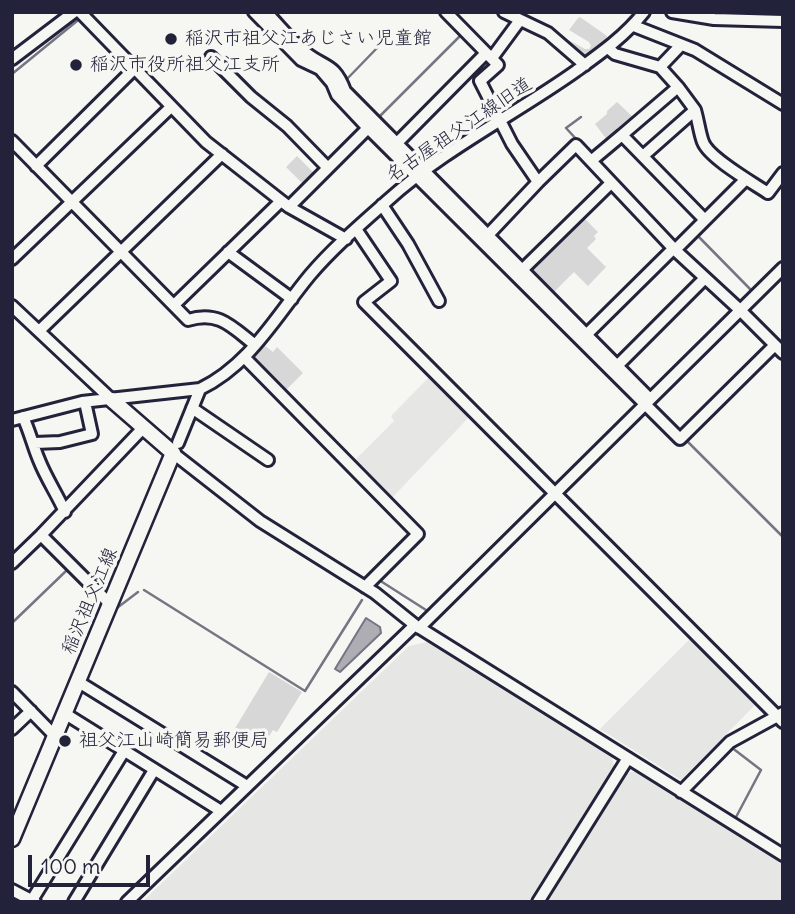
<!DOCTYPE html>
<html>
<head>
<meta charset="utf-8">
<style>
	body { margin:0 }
	#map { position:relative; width:795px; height:914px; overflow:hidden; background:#f6f6f2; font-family:Delius,sans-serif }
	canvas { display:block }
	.frame { position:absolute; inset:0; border:14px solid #22223b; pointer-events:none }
	.scale { position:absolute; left:28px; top:855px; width:122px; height:32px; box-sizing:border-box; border:4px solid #22223b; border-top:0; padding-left:9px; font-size:21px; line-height:24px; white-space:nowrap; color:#22223b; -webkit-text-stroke:5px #f6f6f2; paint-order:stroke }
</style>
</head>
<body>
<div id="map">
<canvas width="795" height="914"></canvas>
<div class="frame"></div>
<div class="scale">100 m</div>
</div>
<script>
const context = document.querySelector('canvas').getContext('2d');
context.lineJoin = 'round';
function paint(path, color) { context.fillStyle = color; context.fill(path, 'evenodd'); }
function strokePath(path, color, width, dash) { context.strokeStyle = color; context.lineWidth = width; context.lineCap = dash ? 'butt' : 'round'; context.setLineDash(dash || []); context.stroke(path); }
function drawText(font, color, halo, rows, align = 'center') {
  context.font = font + ' Delius,"Klee One",sans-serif'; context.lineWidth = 7; context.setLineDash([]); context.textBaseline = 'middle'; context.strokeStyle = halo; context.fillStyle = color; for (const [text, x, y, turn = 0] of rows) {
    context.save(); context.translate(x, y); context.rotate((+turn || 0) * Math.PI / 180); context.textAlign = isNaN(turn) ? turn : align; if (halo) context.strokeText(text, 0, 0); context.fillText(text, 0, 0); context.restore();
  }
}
paint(new Path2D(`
	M432,374L472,414L389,501L351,464L394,421L391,416Z
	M692,637L757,703L681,780L600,729Z
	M432,641L611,754L614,766L528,902H142L409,646Z
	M638,771L783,861V902H546L627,773Z`), '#e6e6e4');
paint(new Path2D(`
	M526,17L585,49H589L591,46L589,42L569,30L578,18L580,17L607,36L603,45L584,59L524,18Z
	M617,102L634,118L608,141L595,124L607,114V111Z
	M297,156L317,176L306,187L286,167Z
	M581,215L598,232L594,236L596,239L587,248L606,267L588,286L574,272L551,295L525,269Z
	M264,345L273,352L277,347L303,373L283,393L253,359Z
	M269,672L302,692L277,732L273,730L262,747L234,730Z`), '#d7d7d7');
const water = new Path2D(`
	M366,618L380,627L381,633L340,672L335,669Z`);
paint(water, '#adadb3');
strokePath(water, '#757583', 2);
strokePath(new Path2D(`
	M12,74L77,21
	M346,80L378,47
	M378,118L462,34
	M578,141L566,128L581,117
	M695,233L752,291
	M684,438L783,537
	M379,580L426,610
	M144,590L305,691L362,600
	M113,611L138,592
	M12,623L66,571
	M429,627L656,769
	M731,747L761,770L735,819
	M673,779L681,784L724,740L725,742
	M12,816L13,817`), '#757583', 2.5);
const minor = new Path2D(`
	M80,12L206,142L289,207L346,239
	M254,12L301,60L320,69L332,83L337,95L368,128
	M266,12C279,25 291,41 306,53C325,68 335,63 345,91L650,399
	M446,12L498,65L480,81L512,144L538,182L576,145L675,250L740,310L783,353
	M504,12L548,33L585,65
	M672,12L714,19L783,21
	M634,26L695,50L783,104
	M681,45L660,67L678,87L622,135L704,219
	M608,48L615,54L660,67
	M211,57L251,97L287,126L328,168
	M492,58L520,20
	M12,59L74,12
	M695,110C698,120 700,135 703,142C709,158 753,183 768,193L783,173
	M12,141L188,320C219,310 233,328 255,345
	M397,143L486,53
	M643,156L695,110L678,87
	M591,161L622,135
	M36,166L134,69
	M382,205L408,244L439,301
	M289,207L368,128L680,439L775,345
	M356,229L391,281L364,302L783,722
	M488,235L538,182
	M675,250L746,179
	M228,252L292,299
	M12,259L171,107
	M518,274L611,183
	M174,305L281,201
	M12,306L112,400
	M39,331L222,154
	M583,338L673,249
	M244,357L418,534L365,587
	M617,366L705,278
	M192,408L268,460
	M23,417C30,432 33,446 39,460C46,478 57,494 65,512
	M12,420L82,402L200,389C250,365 276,316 310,275C333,248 361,224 387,201C443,150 514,115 576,71C601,53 625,36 644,12
	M35,443L60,442L92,434L85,402
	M178,443L200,389
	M173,453L260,521L375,593L415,625L783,855
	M41,535L144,427
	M12,563L41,535L110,604
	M419,628L783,268
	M77,681L247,786
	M12,692L54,735
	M64,713L221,811
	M12,729L31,711
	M681,792L730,742L783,713
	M12,890L35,902
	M32,900L124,751
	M74,902L154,770
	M127,902L415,625
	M538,902L628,758`);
const major = new Path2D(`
	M12,839L173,453L112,400`);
strokePath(minor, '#22223b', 16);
strokePath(major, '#22223b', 19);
strokePath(minor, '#f6f6f2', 10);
strokePath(major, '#f6f6f2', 14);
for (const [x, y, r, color] of [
	[171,39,7,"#22223b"],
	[76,65,7,"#22223b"],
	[65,741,7,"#22223b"]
]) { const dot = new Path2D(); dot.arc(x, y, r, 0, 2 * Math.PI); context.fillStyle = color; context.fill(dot); strokePath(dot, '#f6f6f2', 2.5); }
drawText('19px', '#22223b', '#f6f6f2', [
	["稲沢市祖父江あじさい児童館",185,39],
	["稲沢市役所祖父江支所",90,65],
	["祖父江山崎簡易郵便局",79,741]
], 'left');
drawText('19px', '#22223b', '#f6f6f2', [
	["名古屋祖父江線旧道",459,130,-34],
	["稲沢祖父江線",90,601,-67]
]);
</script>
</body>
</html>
